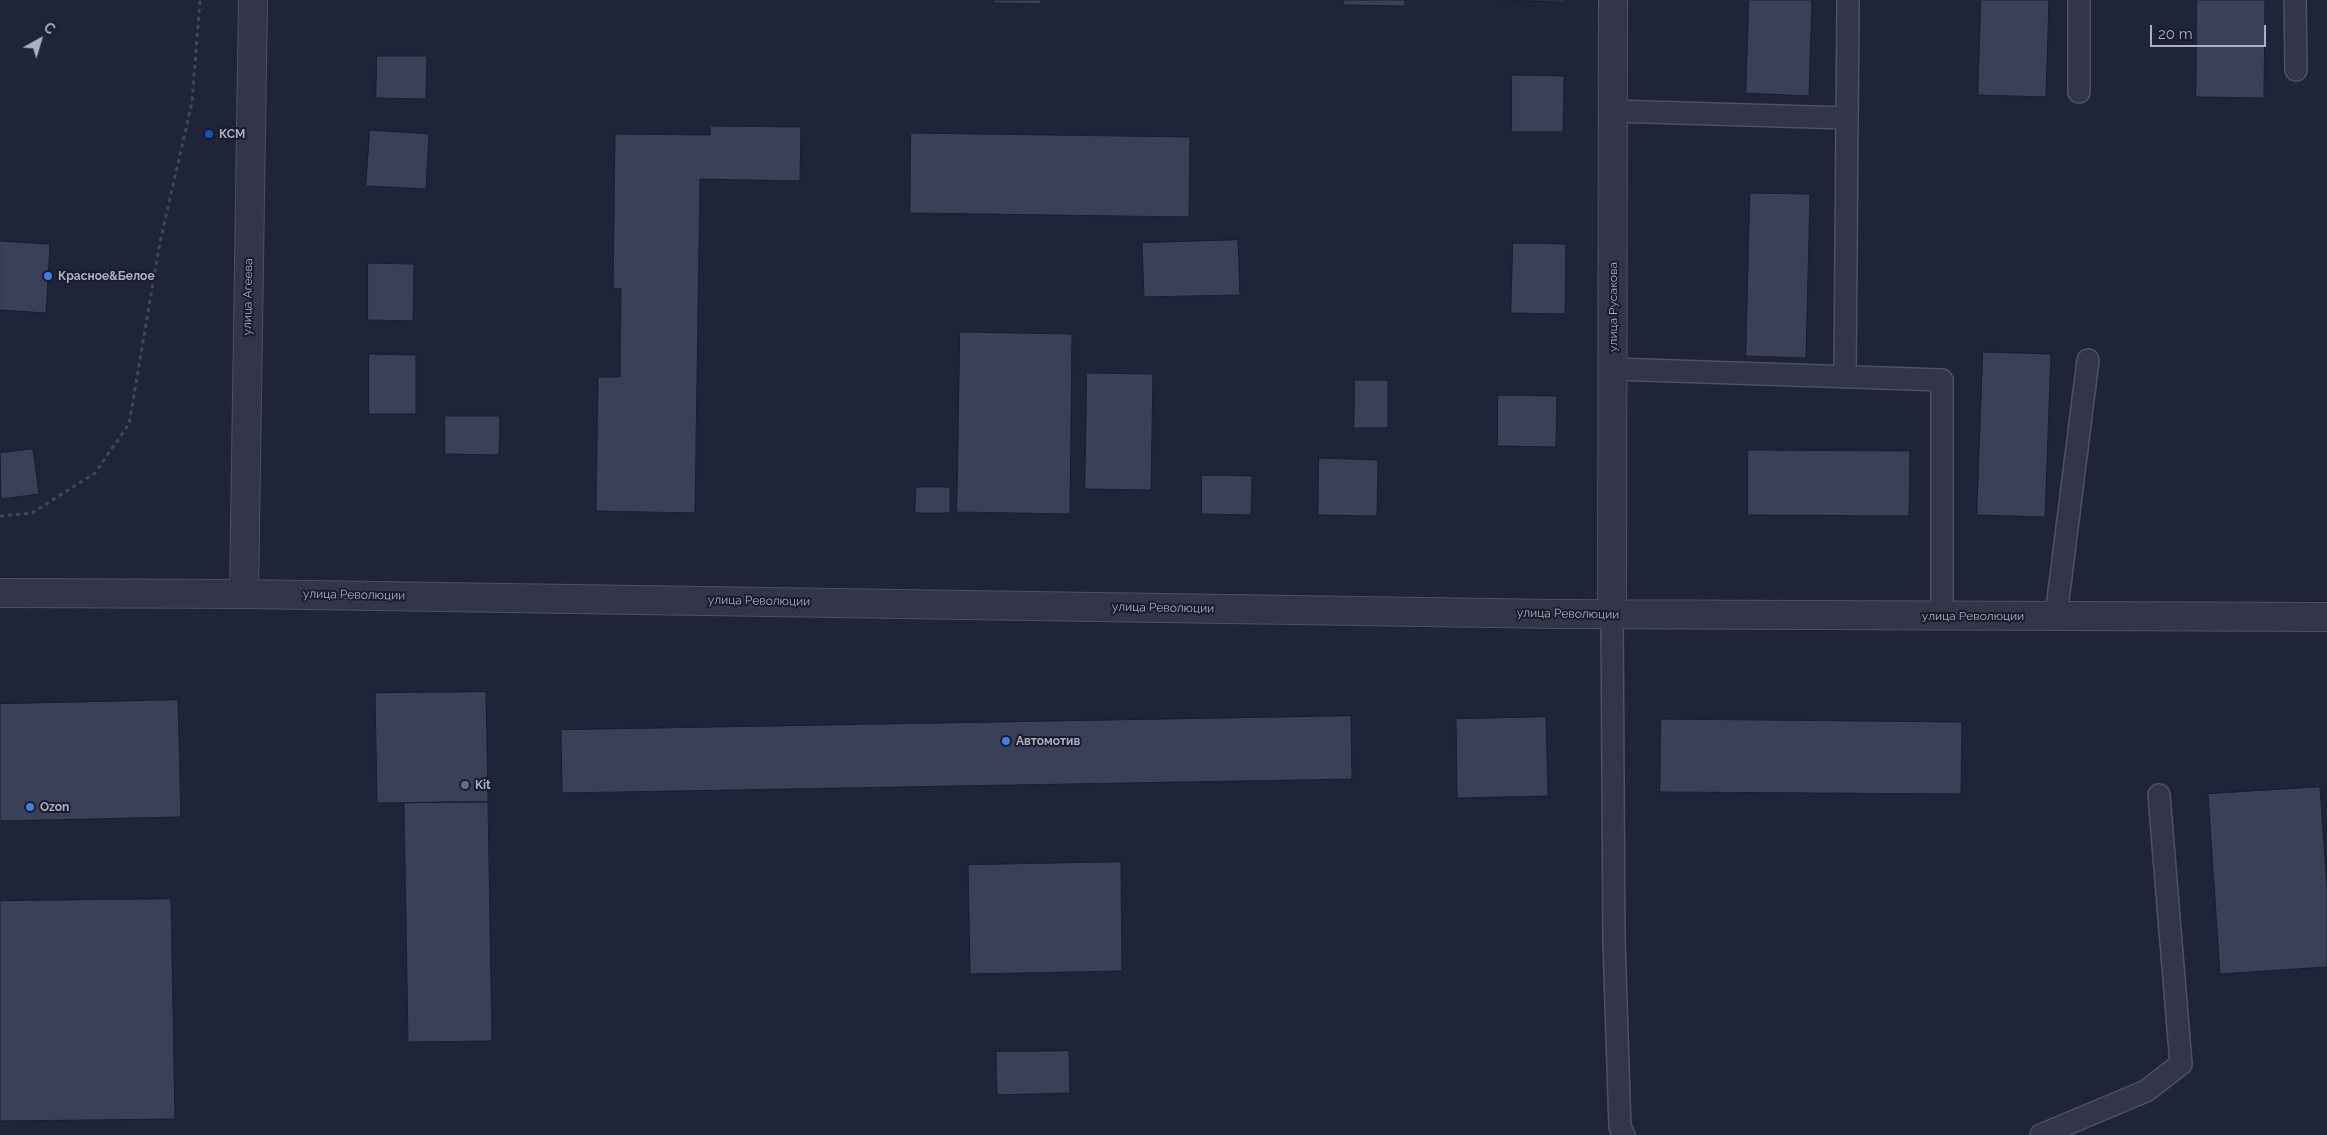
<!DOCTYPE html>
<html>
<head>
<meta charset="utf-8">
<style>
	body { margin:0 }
	#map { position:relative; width:2327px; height:1135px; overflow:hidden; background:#1f2438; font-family:Raleway,sans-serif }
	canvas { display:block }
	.north { position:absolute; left:15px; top:15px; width:50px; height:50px; -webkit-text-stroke:4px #181c2d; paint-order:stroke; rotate:39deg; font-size:14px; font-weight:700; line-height:20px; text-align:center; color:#adb0c5 }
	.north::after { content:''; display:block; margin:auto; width:18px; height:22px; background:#adb0c5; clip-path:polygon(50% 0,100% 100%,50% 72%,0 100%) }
	.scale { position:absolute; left:2150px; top:25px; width:116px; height:22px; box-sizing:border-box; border:2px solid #adb0c5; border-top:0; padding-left:6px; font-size:15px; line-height:18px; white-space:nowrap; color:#adb0c5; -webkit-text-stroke:4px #181c2d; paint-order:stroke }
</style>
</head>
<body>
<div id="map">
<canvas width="2327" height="1135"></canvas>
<div class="north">С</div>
<div class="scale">20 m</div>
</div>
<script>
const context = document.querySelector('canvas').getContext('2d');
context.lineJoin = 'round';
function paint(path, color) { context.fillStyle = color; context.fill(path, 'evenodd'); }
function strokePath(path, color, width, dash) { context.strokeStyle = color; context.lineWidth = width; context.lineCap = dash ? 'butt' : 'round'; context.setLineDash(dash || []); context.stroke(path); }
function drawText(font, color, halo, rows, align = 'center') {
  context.font = font + ' Raleway,sans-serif'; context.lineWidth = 4; context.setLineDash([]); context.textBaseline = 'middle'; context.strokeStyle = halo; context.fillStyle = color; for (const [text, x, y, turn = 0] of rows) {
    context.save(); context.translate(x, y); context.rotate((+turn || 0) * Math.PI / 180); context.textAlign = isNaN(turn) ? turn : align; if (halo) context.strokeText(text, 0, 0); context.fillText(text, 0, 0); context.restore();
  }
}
const building = new Path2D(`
	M994,0H1041V4L994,3Z
	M1344,0H1405V6L1344,5Z
	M1499,0H1565V2Z
	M1749,0H1812L1809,96L1746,93Z
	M1981,0H2049L2046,97L1978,95Z
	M2197,0H2265L2264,98L2196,97Z
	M377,56H427L426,99L376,98Z
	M1512,75L1564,76L1563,132H1512Z
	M710,126L801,127L800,181L700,179L695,513L596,511L598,377H620L621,289L613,288L615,134L710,135Z
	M370,130L429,134L426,189L366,186Z
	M911,133L1190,137L1189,217L910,213Z
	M1750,193L1810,194L1806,358L1746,356Z
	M1238,240L1240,295L1144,297L1142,243Z
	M0,241L50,244L46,313L0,310Z
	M1513,243L1566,244L1565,314L1511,313Z
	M368,263L414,264L413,321L368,320Z
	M960,332L1072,334L1070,514L957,512Z
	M1983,352L2051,354L2045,517L1977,515Z
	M369,354L416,355V414H369Z
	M1087,373L1153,374L1151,490L1085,489Z
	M1355,380H1388V428H1354Z
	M1498,395L1557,396L1556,447L1498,446Z
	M445,416H500L499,455L445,454Z
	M33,449L39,494L1,499L0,453Z
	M1748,450L1910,451L1909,516L1748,515Z
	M1319,458L1378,460L1377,516L1318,515Z
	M1202,475L1252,476L1251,515L1202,514Z
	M916,487H950V513H915Z
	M486,692L488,802L377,803L375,693Z
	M178,700L181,817L0,821V704Z
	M1351,716L1352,779L562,793L561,730Z
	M1546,717L1548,796L1457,798L1456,719Z
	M1661,719L1962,722L1961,794L1660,792Z
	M2320,787L2327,889V967L2220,974L2208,794Z
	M488,802L492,1041L408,1042L404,803Z
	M1121,862L1122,971L970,974L968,865Z
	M171,899L175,1119L0,1121V901Z
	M1069,1051L1070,1093L997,1095L996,1052Z`);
paint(building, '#3b3f58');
strokePath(building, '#1a1e2f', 1);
const service = new Path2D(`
	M2295,0L2296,70
	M2079,92V0
	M1613,111L1847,118
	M1614,369L1942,380V616
	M1845,377L1848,0
	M1612,614L1614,942L1620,1127L1624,1135
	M2056,616L2088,360
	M2041,1135L2146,1091L2181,1064L2159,795`);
const minor = new Path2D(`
	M0,593L244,594L1556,614L2327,617
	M244,594L253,0
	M1612,614L1613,0`);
strokePath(service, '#4d5163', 24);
strokePath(minor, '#4d5163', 30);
strokePath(new Path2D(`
	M0,516L32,513L95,473L129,424L160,242L192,102L200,0`), '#3c4b53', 3, [4, 4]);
strokePath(service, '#333648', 21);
strokePath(minor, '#333648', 28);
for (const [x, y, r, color] of [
	[209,134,5,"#1a4fb4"],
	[48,276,5,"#3f7fe0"],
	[1006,741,5,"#3f7fe0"],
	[465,785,5,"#5c6f8a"],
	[30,807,5,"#3f7fe0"]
]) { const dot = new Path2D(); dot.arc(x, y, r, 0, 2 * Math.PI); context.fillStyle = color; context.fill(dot); strokePath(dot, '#181c2d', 2); }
drawText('bold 12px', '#adb0c5', '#181c2d', [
	["КСМ",219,134],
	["Красное&Белое",58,276],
	["Автомотив",1016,741],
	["Kit",475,785],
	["Ozon",40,807]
], 'left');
drawText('12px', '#adb0c5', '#181c2d', [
	["улица Агеева",248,297,-89],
	["улица Русакова",1613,307,-90],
	["улица Революции",354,595,1],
	["улица Революции",759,601,1],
	["улица Революции",1163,608,1],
	["улица Революции",1568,614,1],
	["улица Революции",1973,616]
]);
</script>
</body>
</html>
